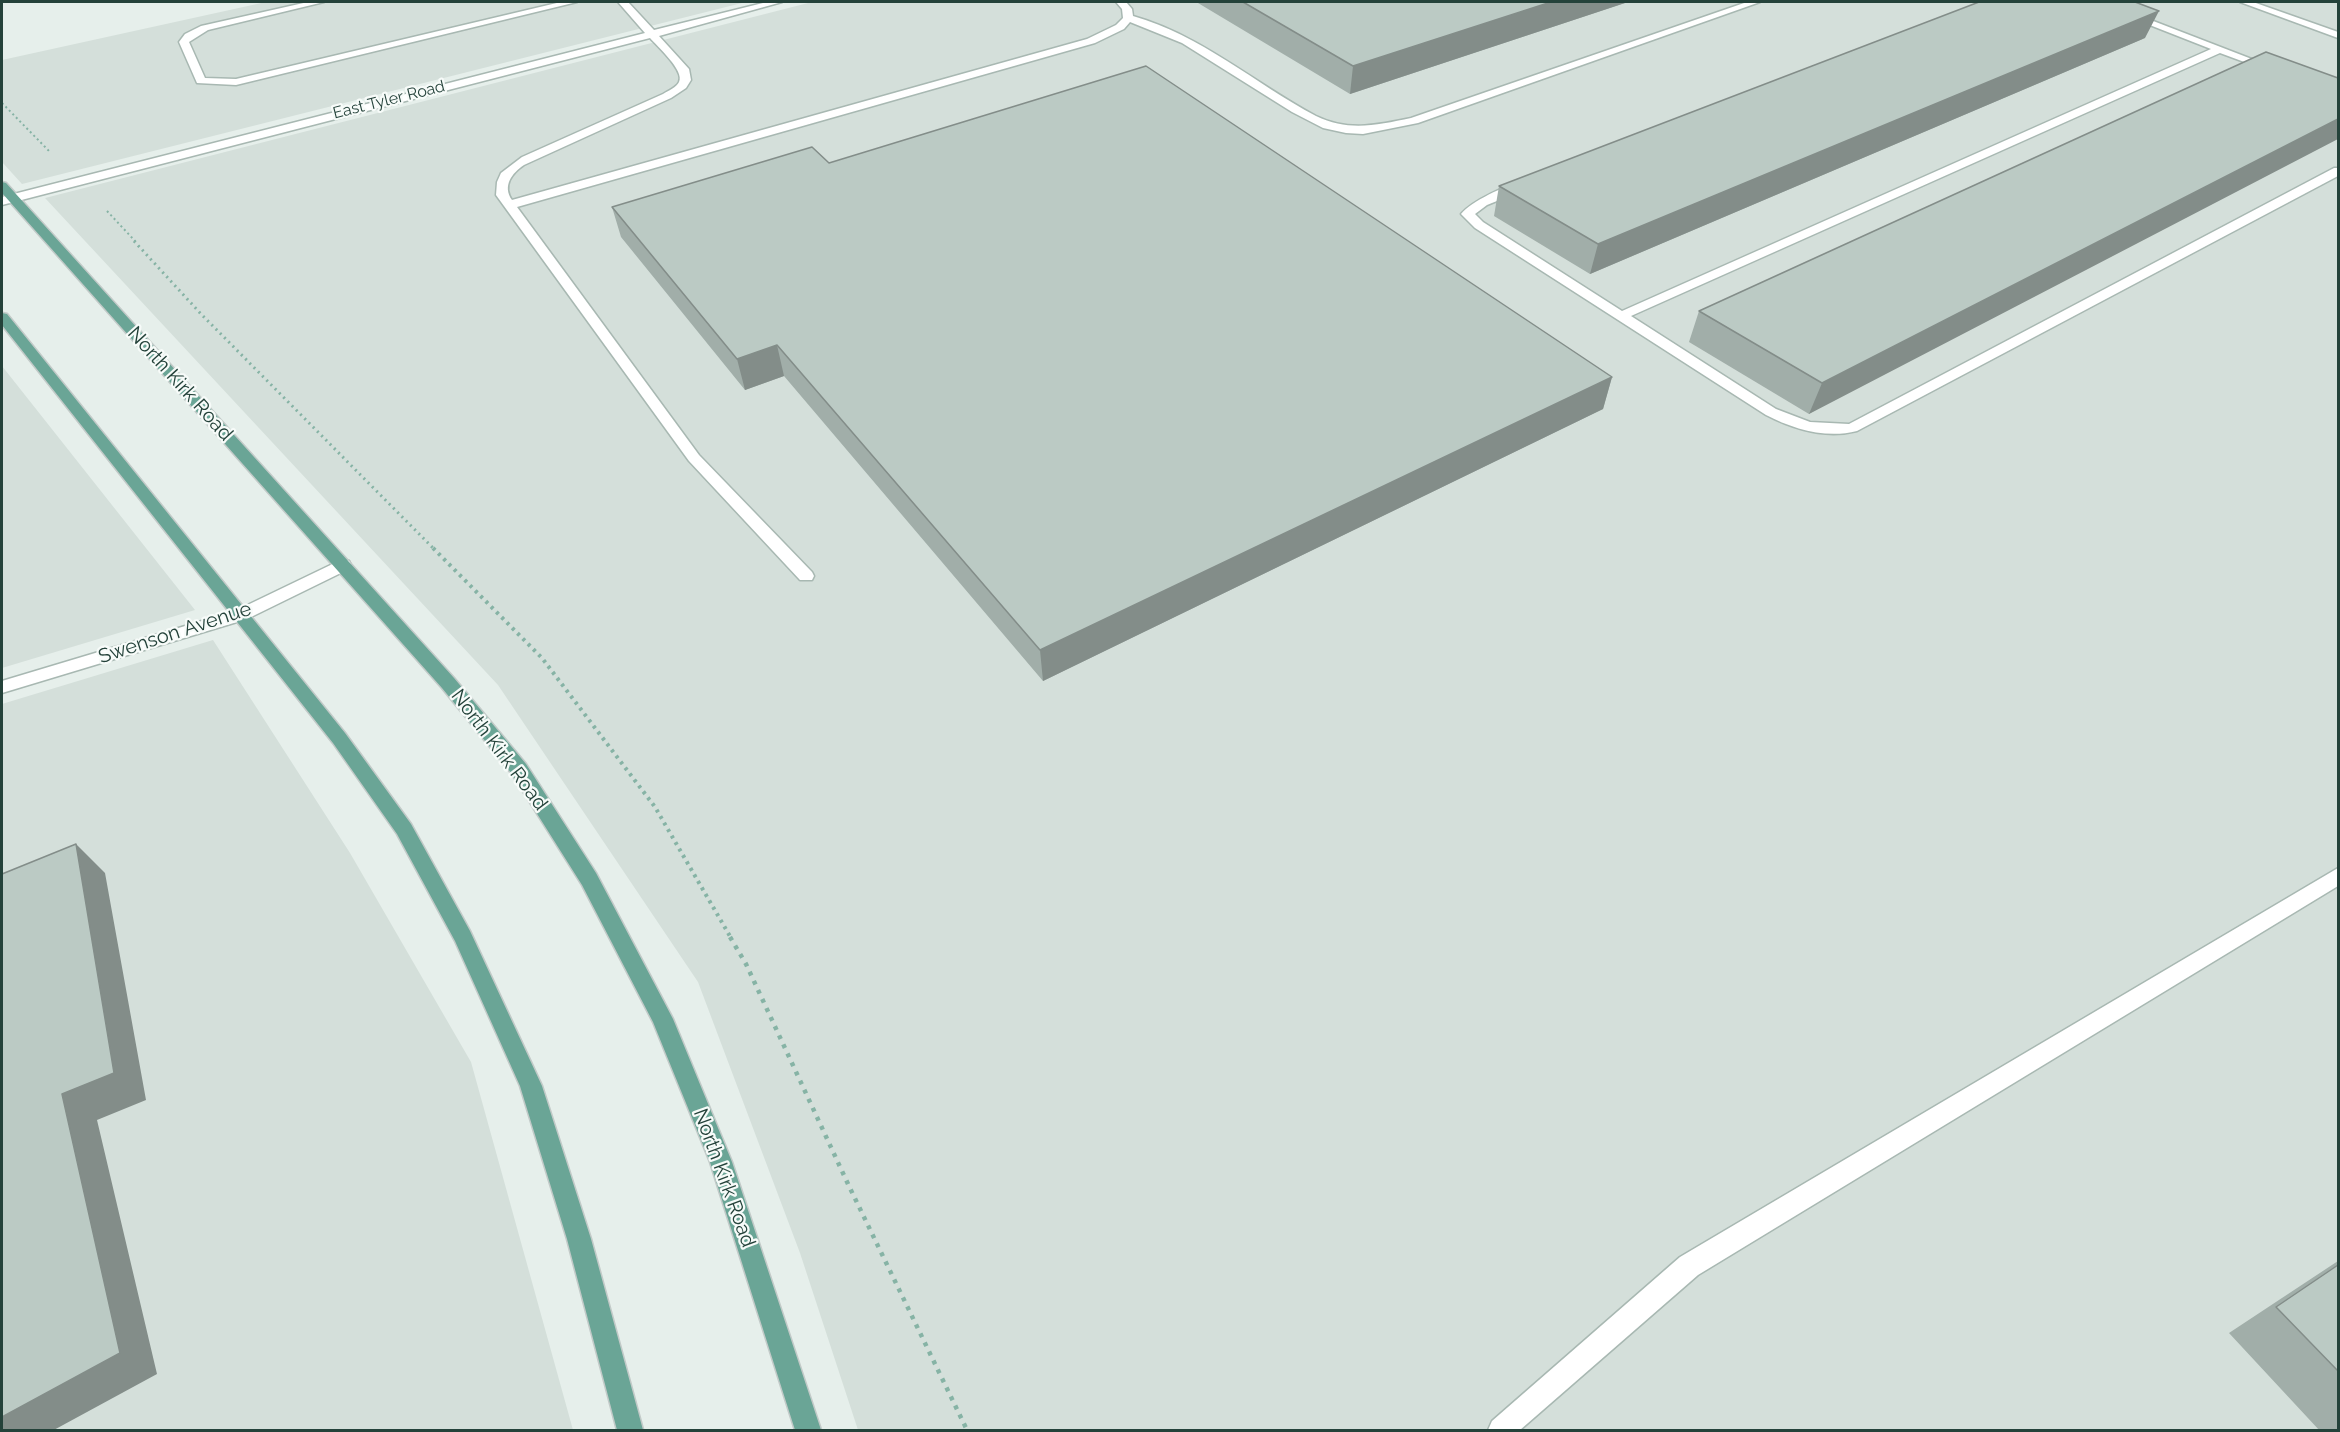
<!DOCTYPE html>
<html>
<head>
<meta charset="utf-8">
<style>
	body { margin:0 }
	#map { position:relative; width:2340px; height:1432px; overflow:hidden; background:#e6efeb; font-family:Raleway,sans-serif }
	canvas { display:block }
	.frame { position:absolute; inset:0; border:3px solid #24423a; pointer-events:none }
</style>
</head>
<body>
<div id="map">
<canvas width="2340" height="1432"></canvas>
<div class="frame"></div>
</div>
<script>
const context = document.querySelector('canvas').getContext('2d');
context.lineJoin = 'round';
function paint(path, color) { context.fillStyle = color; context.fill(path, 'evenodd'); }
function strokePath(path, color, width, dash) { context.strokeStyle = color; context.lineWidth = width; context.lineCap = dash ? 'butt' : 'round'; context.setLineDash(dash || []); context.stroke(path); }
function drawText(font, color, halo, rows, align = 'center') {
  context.font = font + ' Raleway,sans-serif'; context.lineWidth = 4.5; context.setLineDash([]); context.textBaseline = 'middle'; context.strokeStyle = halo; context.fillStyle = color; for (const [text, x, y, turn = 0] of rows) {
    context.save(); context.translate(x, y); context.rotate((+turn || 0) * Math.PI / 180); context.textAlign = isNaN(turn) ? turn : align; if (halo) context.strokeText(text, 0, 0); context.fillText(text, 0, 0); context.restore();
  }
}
paint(new Path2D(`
	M266,2H746L22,184L2,162V60Z
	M812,2H2338V1430H858L800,1253L698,982L498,685L45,198Z
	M2,366L195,610L2,668Z
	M213,640L350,853L471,1062L573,1430H2V704Z`), '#d4dfda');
const minor = new Path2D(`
	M308,2H324L208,30L189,42L205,78L236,79L561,2H577L236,85L197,83L179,42L185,34L201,26Z
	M618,2H628L654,30L767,2H782L659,36L689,69L691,80L686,88L671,98L524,165C512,173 502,186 512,200L1087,39L1116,25L1123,18L1122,9L1116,2H1126L1132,9L1133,16C1201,35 1254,83 1316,116C1349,132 1377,125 1411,118L1747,2H1760L1418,123L1363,134L1346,133L1323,128L1292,112L1182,43L1130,22L1124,29L1095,43L517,207L699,455L812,572L814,576L812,580H800L689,461L496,195L497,182L501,173L522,157L663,94C668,91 677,87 679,82C685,71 657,46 650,38L2,205V197L645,33Z
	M2091,2H2104L2275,68L2274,70H2266L2220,53L1631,316L1776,409L1810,422L1849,424L2334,168H2338V176L1857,431C1826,439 1793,429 1766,415L1475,228L1461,214C1471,202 1509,182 1524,184V190L1487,205L1475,214L1483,222L1622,311L2211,49Z
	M2240,2H2253L2338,32V38Z
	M343,559L349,561L351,565L349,569L247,619L2,693V681L235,611Z
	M2338,868V886L1698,1275L1520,1430H1488L1492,1421L1680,1257Z`);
const major = new Path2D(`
	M2,182L6,183L454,678L526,764L596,873L673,1019L732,1162L821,1430H795L710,1162L653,1022L582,885L512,774L442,688L2,193Z
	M2,313L7,314L345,733L411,824L470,931L542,1086L591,1239L643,1430H617L567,1239L520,1086L455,941L397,834L333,743L2,325Z`);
strokePath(minor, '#a8b8b2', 3);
strokePath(major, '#c2cac8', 3);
strokePath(new Path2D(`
	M2,103L50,152
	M107,211L136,242`), '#86b3a5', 2, [2, 3]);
strokePath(new Path2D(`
	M134,241L201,314L434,549`), '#86b3a5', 3, [2, 4]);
strokePath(new Path2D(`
	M433,548L542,658L655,807L731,938`), '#86b3a5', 4, [3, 4.5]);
strokePath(new Path2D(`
	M730,937L746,964L848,1184L967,1430`), '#86b3a5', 4.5, [4, 6]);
paint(minor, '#fff');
paint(major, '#6aa596');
paint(new Path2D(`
	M1198,2H1628L1350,94L1198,3Z
	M2145,38L1590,274L1494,216L1499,186Z
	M2338,78L1809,414L1689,342L1699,311Z
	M829,163L1612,377L1603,409L1043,681L784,376L745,390L621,237L612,207Z
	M2338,1261V1431H2320L2229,1333Z`), '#a1aea9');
paint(new Path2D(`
	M1551,2H1628L1350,94L1353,66Z
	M2159,11L2145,38L1590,274L1598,244Z
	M2338,119V139L1809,414L1822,383Z
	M777,345L784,376L745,390L737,359Z
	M1612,377L1603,409L1043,681L1040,650Z
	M76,844L105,873L146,1100L97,1120L157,1374L52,1431H2V1417L62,1094Z`), '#838d89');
const building = new Path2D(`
	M1243,2H1551L1353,66Z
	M1979,2H2135L2159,11L1598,244L1499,186Z
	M2266,52L2338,78V119L1822,383L1699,311Z
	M1146,66L1612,377L1040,650L777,345L737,359L612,207L812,147L829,163Z
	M76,844L114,1073L62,1094L120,1353L2,1417V874Z
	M2338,1265V1371L2276,1307Z`);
paint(building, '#bbcac4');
strokePath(building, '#838d89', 1.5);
drawText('16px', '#24423a', '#f7fbf9', [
	["East Tyler Road",389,100,-14]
]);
drawText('20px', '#24423a', '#f7fbf9', [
	["North Kirk Road",180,384,48],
	["Swenson Avenue",175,633,-18],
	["North Kirk Road",499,750,53],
	["North Kirk Road",724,1178,70]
]);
</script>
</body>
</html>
